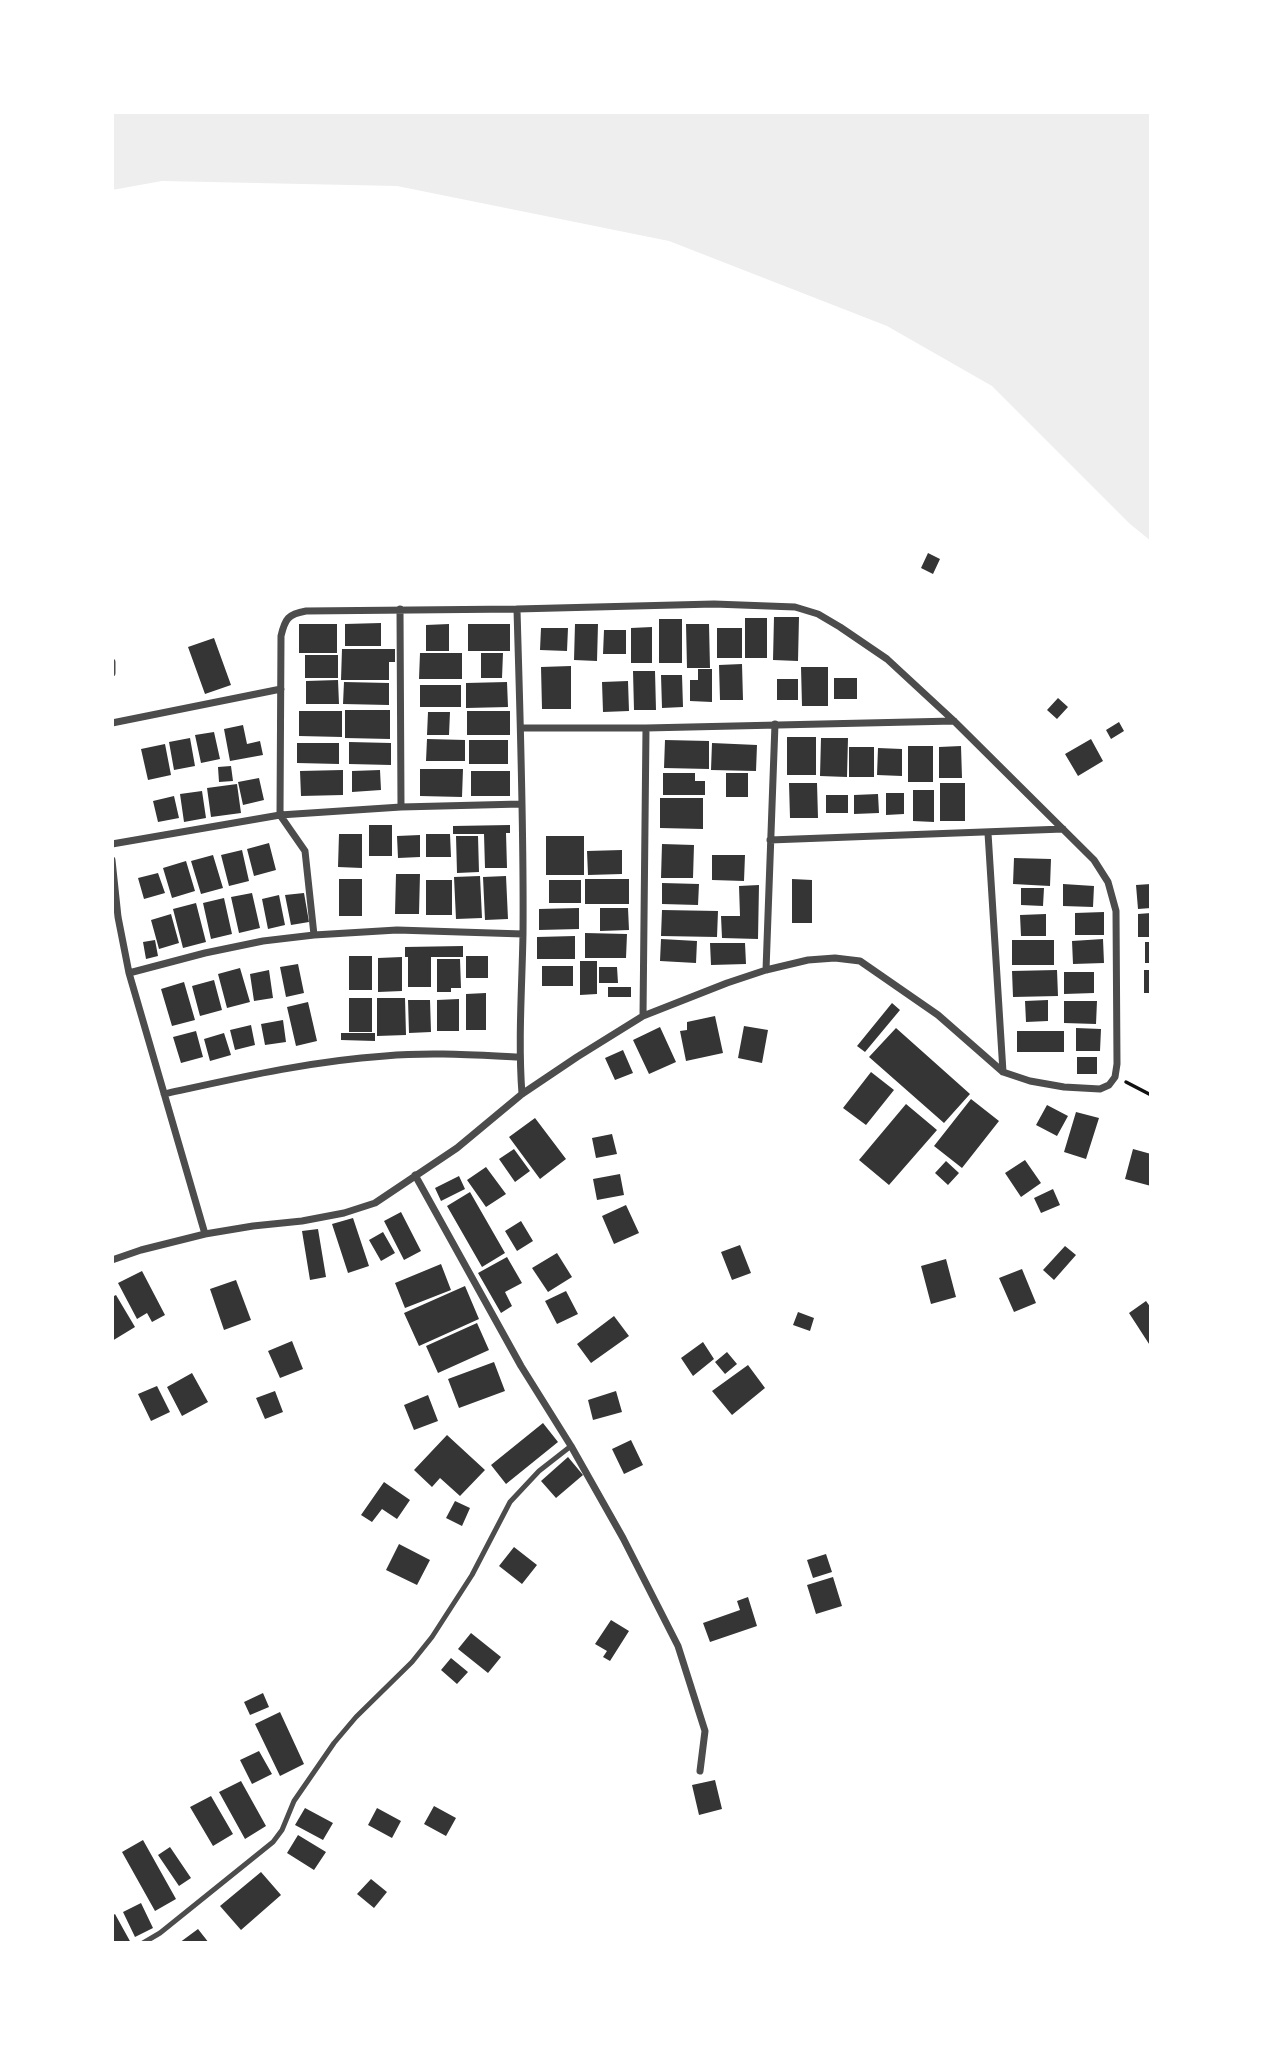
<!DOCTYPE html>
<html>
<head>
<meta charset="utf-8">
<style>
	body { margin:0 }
	#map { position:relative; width:1263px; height:2055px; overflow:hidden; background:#fff; font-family:Montserrat,sans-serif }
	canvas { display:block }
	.frame { position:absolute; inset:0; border:114px solid #fff; pointer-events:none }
</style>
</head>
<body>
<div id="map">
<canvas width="1263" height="2055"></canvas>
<div class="frame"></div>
</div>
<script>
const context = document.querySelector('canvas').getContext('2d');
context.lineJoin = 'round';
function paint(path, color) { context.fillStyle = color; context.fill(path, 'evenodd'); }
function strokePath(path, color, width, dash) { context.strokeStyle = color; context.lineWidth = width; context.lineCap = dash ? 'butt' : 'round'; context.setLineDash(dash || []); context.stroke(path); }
paint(new Path2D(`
	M112,112H1151V541L1130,524L992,386L887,326L669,241L397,186L162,181L112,190Z`), '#eee');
paint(new Path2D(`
	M928,553L940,559L933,574L921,568Z
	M774,617H799L798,661L773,660Z
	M745,618H767V658H745Z
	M659,619H682V663H659Z
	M381,623V646H345V624Z
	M299,624H337V653H299Z
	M449,624V651H426V625Z
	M468,624H510V651H468Z
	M575,624H598L597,661L574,660Z
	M686,624H709L710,668H687Z
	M652,627V663H631V628Z
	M541,628H568L567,651L540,650Z
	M717,628H742V658H717Z
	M604,630H626V654H603Z
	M214,638L231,685L205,694L188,647Z
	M342,649H395V662H389V680H341Z
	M420,653H462V679H419Z
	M481,653H503L502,678H481Z
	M305,655H338V678H305Z
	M742,664L743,700H720L719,665Z
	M571,666V709H542L541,667Z
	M801,667H828V706H802Z
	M698,669H712V702L690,701V680H698Z
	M633,671H655L656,710H634Z
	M661,675H682L683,707L662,708Z
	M834,678H857V699H834Z
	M777,679H798V700H777Z
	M338,680L339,704H306V681Z
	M628,681L629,711L603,712L602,682Z
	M344,682L389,683V705L343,704Z
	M507,682L508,707L466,708V683Z
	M420,685H461V707H420Z
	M1058,698L1068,707L1057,719L1047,710Z
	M345,710H390V739L345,738Z
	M299,711H342V737L299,736Z
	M467,711H510V735H467Z
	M428,712H450L449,735H427Z
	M1119,722L1124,731L1111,739L1106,730Z
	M243,725L247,744L260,741L263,755L230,761L224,729Z
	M214,732L220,759L201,763L195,735Z
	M787,737H816V775H787Z
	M190,738L195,766L174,770L169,742Z
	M821,738H848L847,777L820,776Z
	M427,739L465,740V761H426Z
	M1091,739L1103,761L1078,776L1065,754Z
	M469,740H508V764H469Z
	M665,740L709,741V769L664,768Z
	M349,742L391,743V765L349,764Z
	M297,743H339V764L297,763Z
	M712,743L757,745L756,771L711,770Z
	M165,744L171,775L148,780L141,749Z
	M908,746H933V782H908Z
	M961,746L962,778H939V747Z
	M849,747H874V777H849Z
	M878,748L902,749V776L877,775Z
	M231,766L233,781L219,782L218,767Z
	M420,769H463L462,797L420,796Z
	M343,770V795L301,796L300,771Z
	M380,770L381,790L352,792V771Z
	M471,771H510V796H471Z
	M663,773H695V781H705V795H663Z
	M726,773H748V797H726Z
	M259,778L264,800L243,805L238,782Z
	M789,783H817L818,818H790Z
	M940,783H965V821H940Z
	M237,784L241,813L211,817L207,788Z
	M913,790H934V822L913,821Z
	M202,791L206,818L184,822L180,794Z
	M886,793H904V814L886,815Z
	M878,794L879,813L854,814V795Z
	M826,795H848V813H826Z
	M174,796L179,818L158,822L153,801Z
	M660,798H703V829L660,828Z
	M369,825H392V856H369Z
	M510,825V833H506L507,868H485L484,834H453V826Z
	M339,834H362V868L338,867Z
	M426,834H450L451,857H426Z
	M420,835V857L398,858L397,836Z
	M456,836H478L479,872L457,873Z
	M546,836H584V875H546Z
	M269,843L276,870L254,876L247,849Z
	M662,844L694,845L693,878H661Z
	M242,850L249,881L229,886L221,855Z
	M622,850V874L588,875L587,851Z
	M213,855L223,888L201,894L191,861Z
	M712,855H745L744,881L712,880Z
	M1014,858L1051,859L1050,886L1013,884Z
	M186,861L195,891L172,898L163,868Z
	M158,873L165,893L144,899L138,878Z
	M396,874H420L419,914H395Z
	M480,876L482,918L456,919L454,877Z
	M506,876L508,919L485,920L483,877Z
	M339,879H362V916H339Z
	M585,879H629V904H585Z
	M792,879L812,880V923H792Z
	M426,880H452V915H426Z
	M549,880H581V903H549Z
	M662,883L699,884L698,905L662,904Z
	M1063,884L1094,886L1093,907L1063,906Z
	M1151,884V908L1138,909L1136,885Z
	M759,885L758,939L722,938L721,916H740L739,886Z
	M1021,888H1044L1043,906L1021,905Z
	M252,893L260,928L239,933L231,897Z
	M304,893L309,922L291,925L285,895Z
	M279,895L285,925L268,929L262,899Z
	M224,898L232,934L211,939L203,903Z
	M196,903L206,942L183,948L173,909Z
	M579,908V929L539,930V909Z
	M600,908H628L629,930L600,931Z
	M662,910L718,911L717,937L661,936Z
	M1104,912V935H1075V913Z
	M1151,913V937H1138V914Z
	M171,914L179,943L159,949L151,920Z
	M1046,914V936H1021L1020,915Z
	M585,933L627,934L626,958H585Z
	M575,936V959H537V937Z
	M661,939L697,941L696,963L660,961Z
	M1103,939L1104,963L1073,964L1072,941Z
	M155,940L158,956L146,959L143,942Z
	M1012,940H1054V965H1012Z
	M1145,942H1151V963H1145Z
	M710,943H745L746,964L711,965Z
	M463,946V957H431V987H408V957H405V947Z
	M349,956H372V990H349Z
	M466,956H488V978H466Z
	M402,957V991L378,992V958Z
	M437,959H460L461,988H451V992H437Z
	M580,961H597V994L580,995Z
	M298,964L304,993L286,997L280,967Z
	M542,966H573V986H542Z
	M599,967H617L618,983H599Z
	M240,968L250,1002L227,1008L218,974Z
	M269,970L273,998L254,1001L250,974Z
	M1057,970L1058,996L1013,997L1012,971Z
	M1144,970H1151V993H1144Z
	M1064,972H1094V993L1064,994Z
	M214,980L222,1010L200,1016L192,986Z
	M184,982L195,1020L172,1026L161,989Z
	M608,987H631V997H608Z
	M486,993V1030H466V994Z
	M349,998H372V1032H349Z
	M377,998H405L406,1035L377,1036Z
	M459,999V1031H437V1000Z
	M408,1000H430L431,1032L409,1033Z
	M1048,1000V1021L1026,1022L1025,1001Z
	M1064,1001H1097L1096,1024L1064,1023Z
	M308,1002L317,1041L296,1046L287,1007Z
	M892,1003L900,1010L865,1052L857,1046Z
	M715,1016L723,1053L686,1061L680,1031L687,1030V1022Z
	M283,1020L286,1042L265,1045L261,1024Z
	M251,1025L255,1045L235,1050L230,1030Z
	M744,1026L768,1030L762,1063L738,1058Z
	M660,1027L676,1062L649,1074L633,1040Z
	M896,1028L970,1094L944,1123L869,1057Z
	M1076,1028L1101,1029L1100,1051H1076Z
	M196,1031L203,1057L181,1063L173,1037Z
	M1017,1031H1064V1052H1017Z
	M224,1033L231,1055L210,1061L204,1039Z
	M341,1033H375V1041L341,1040Z
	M623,1050L633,1073L615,1080L605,1058Z
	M1077,1057H1097V1074H1077Z
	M871,1072L894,1090L866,1125L843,1108Z
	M971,1099L999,1121L962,1168L934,1146Z
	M906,1104L937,1130L889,1185L859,1160Z
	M1047,1105L1068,1116L1057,1136L1036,1125Z
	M1076,1112L1099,1118L1086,1159L1064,1152Z
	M535,1118L566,1159L540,1179L509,1137Z
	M612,1134L617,1154L596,1158L592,1138Z
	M514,1149L530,1171L515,1182L499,1159Z
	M1133,1149L1151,1154V1186L1125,1179Z
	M1025,1160L1041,1183L1021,1197L1005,1173Z
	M946,1161L959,1173L948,1185L935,1173Z
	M486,1167L506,1194L486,1207L467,1180Z
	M620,1174L624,1195L597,1200L593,1179Z
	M459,1176L465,1189L441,1201L435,1188Z
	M1053,1189L1060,1205L1041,1213L1034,1198Z
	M470,1192L505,1253L482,1267L447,1206Z
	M626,1205L639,1233L614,1244L602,1216Z
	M401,1212L421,1251L404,1260L384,1221Z
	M353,1218L369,1266L348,1273L332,1224Z
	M521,1221L533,1241L517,1251L505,1231Z
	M318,1229L326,1277L310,1280L302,1231Z
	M383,1232L395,1253L381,1261L369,1240Z
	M740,1245L751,1273L732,1280L721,1252Z
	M1065,1246L1076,1255L1054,1280L1043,1270Z
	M557,1253L572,1277L548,1292L532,1268Z
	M507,1257L522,1283L505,1292L512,1306L501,1313L478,1273Z
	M946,1259L956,1297L931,1304L921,1266Z
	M441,1264L451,1290L405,1308L395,1283Z
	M1022,1269L1036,1303L1014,1312L999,1278Z
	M142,1271L165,1315L152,1322L147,1313L137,1319L118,1283Z
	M236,1280L251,1320L224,1330L210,1289Z
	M465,1286L479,1319L419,1346L404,1313Z
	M566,1291L578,1314L557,1324L545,1301Z
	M116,1295L135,1327L112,1341V1297Z
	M1146,1301L1151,1308V1347L1129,1313Z
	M798,1312L814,1318L810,1331L793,1325Z
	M614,1316L629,1336L591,1363L577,1344Z
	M477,1323L489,1350L438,1373L426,1346Z
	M292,1341L303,1369L280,1378L268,1351Z
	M703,1342L714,1359L693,1376L681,1358Z
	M727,1352L737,1364L725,1374L715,1362Z
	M494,1362L505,1391L459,1408L448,1379Z
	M748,1365L765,1388L732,1415L712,1391Z
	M192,1373L208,1402L182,1416L167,1387Z
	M157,1386L170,1412L151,1421L138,1394Z
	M275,1391L283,1412L265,1419L256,1398Z
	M616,1391L622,1412L593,1420L588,1400Z
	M428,1395L438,1421L414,1430L404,1405Z
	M543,1423L558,1442L506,1484L491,1465Z
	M447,1435L485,1470L460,1496L440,1478L432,1487L414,1470Z
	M631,1440L643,1465L624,1474L612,1449Z
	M568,1457L583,1475L556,1498L541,1481Z
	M384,1482L410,1500L397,1519L382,1509L372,1522L361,1515Z
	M455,1501L470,1508L462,1526L446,1518Z
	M399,1544L430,1560L417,1585L386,1570Z
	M514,1547L537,1565L522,1584L499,1566Z
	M826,1554L832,1572L813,1578L807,1560Z
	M833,1577L842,1606L816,1614L807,1585Z
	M748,1597L757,1626L710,1642L703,1623L740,1610L737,1601Z
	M611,1620L629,1631L610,1661L603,1657L607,1651L595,1644Z
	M471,1633L501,1657L488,1673L458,1649Z
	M451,1658L468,1672L457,1684L441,1670Z
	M263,1693L269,1707L250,1715L244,1702Z
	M280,1712L304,1764L280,1776L255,1724Z
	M259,1751L272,1774L252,1784L240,1760Z
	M715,1780L722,1809L699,1815L692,1785Z
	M241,1781L266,1826L245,1839L219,1792Z
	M211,1796L233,1834L213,1846L190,1807Z
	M434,1806L456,1818L446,1836L424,1824Z
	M305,1808L333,1823L323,1840L295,1825Z
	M377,1808L401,1821L392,1838L368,1825Z
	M298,1835L326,1852L314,1870L287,1853Z
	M143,1840L176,1899L155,1911L122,1852Z
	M170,1847L191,1878L179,1886L158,1855Z
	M261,1872L281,1895L241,1930L220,1906Z
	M371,1879L387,1892L374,1908L357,1894Z
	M141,1903L153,1928L135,1937L123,1912Z
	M115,1914L131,1943H112V1916Z
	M198,1929L209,1943H179Z`), '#353535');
strokePath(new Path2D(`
	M1126,1082L1151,1095`), '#111', 3.5);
strokePath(new Path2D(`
	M143,1943L160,1933L273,1842L282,1830L294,1801L334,1743L356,1717L412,1662L432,1637L472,1575L510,1502L539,1471L571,1446`), '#4c4c4c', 5);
strokePath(new Path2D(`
	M400,609L401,807
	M517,609C520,718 524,826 523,934C522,988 518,1041 522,1094
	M112,673V662
	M112,723L281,689
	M521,728H646L954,721
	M988,833L1003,1072
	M770,840L1063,829
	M112,844L280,815L401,807L521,804
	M112,860L118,917L129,973L205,1234
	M766,970L775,724
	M129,973L205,953L263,941L314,935L397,930L523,934
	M643,1016L646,728
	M164,1094C237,1078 310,1061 385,1056C430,1052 474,1055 519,1057
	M415,1175L521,1366L571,1446L623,1538L678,1646L705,1731L700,1771
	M112,1260L141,1250L205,1234L253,1226L302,1221L344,1213L375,1203L457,1148L522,1094L577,1057L643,1016L727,983L766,970L808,960L835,958L860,961L938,1015L1003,1072L1030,1081L1064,1087L1100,1089L1109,1085L1115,1077L1117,1064L1116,911L1108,882L1094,860L954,721L887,659L840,627L818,614L795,607L714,604L517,609L306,611C288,614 285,619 281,636L280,815L305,851L314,935`), '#4c4c4c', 7);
</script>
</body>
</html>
